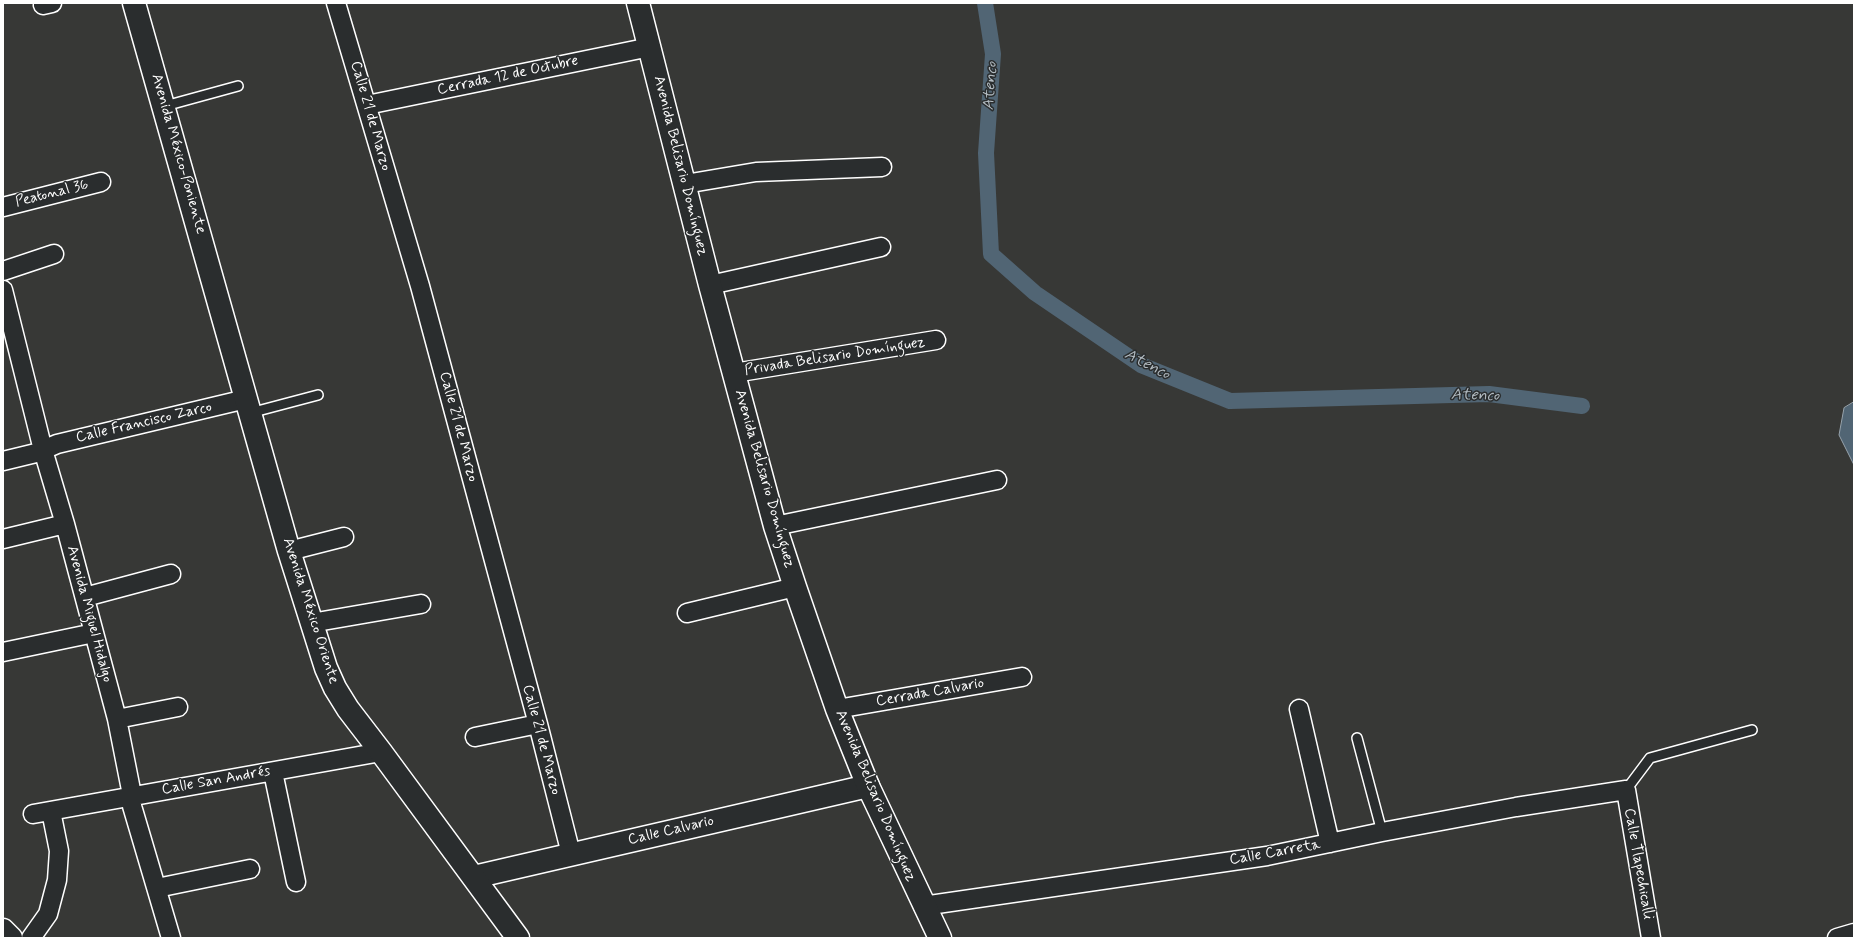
<!DOCTYPE html>
<html>
<head>
<meta charset="utf-8">
<style>
	body { margin:0 }
	#map { position:relative; width:1857px; height:941px; overflow:hidden; background:#373836; font-family:Mynerve,sans-serif }
	canvas { display:block }
	.frame { position:absolute; inset:0; border:4px solid #fff; pointer-events:none }
</style>
</head>
<body>
<div id="map">
<canvas width="1857" height="941"></canvas>
<div class="frame"></div>
</div>
<script>
const context = document.querySelector('canvas').getContext('2d');
context.lineJoin = 'round';
function paint(path, color) { context.fillStyle = color; context.fill(path, 'evenodd'); }
function strokePath(path, color, width, dash) { context.strokeStyle = color; context.lineWidth = width; context.lineCap = dash ? 'butt' : 'round'; context.setLineDash(dash || []); context.stroke(path); }
function drawText(font, color, halo, rows, align = 'center') {
  context.font = font + ' Mynerve,sans-serif'; context.lineWidth = 3; context.setLineDash([]); context.textBaseline = 'middle'; context.strokeStyle = halo; context.fillStyle = color; for (const [text, x, y, turn = 0] of rows) {
    context.save(); context.translate(x, y); context.rotate((+turn || 0) * Math.PI / 180); context.textAlign = isNaN(turn) ? turn : align; if (halo) context.strokeText(text, 0, 0); context.fillText(text, 0, 0); context.restore();
  }
}
const water = new Path2D(`
	M1854,402V465L1839,435L1844,408Z`);
paint(water, '#516574');
strokePath(water, '#97a3ac', 1);
strokePath(new Path2D(`
	M985,3L993,54L986,153L991,254L1035,293L1141,365L1230,401L1489,394L1582,406`), '#516574', 16);
const service = new Path2D(`
	M165,106L238,86
	M250,413L318,395
	M1357,738L1382,832
	M1626,790L1650,758L1752,730`);
const minor = new Path2D(`
	M336,3L420,286L538,724L571,854
	M43,5L52,3
	M367,105L650,47
	M685,184L756,172L882,167
	M3,207L101,182
	M3,271L54,254
	M710,285L881,247
	M3,290L43,450L65,524L117,719L132,795V806L171,938
	M734,373L936,340
	M3,461L36,453L57,444L246,399
	M775,526L997,480
	M3,539L65,524
	M289,551L344,537
	M85,597L171,574
	M687,613L795,587
	M311,623L421,604
	M3,652L94,633
	M837,709L1022,677
	M1299,709L1330,843
	M117,719L178,707
	M475,737L538,724
	M273,772L296,882
	M33,814L381,752
	M157,888L250,869
	M923,906L1267,856L1382,832L1516,807L1626,790L1651,938
	M31,938L48,914L57,880L59,851L51,811
	M1837,938L1854,933`);
const tertiary = new Path2D(`
	M474,877L868,786
	M3,930L11,938`);
const secondary = new Path2D(`
	M134,3L289,551L326,668L335,688L348,709L381,752L518,938
	M638,3L710,285L775,526L795,587L837,709L868,786L940,938`);
strokePath(service, '#fff', 12);
strokePath(minor, '#fff', 21);
strokePath(tertiary, '#fff', 25);
strokePath(secondary, '#fff', 25);
strokePath(service, '#2a2d2e', 9);
strokePath(minor, '#2a2d2e', 18);
strokePath(tertiary, '#2a2d2e', 22);
strokePath(secondary, '#2a2d2e', 22);
drawText('15px', '#fff', '#2a2d2e', [
	["Cerrada 12 de Octubre",508,76,-12],
	["Calle 21 de Marzo",370,116,74],
	["Avenida México-Poniente",178,154,74],
	["Avenida Belisario Domínguez",680,166,76],
	["Peatonal 36",52,194,-14],
	["Privada Belisario Domínguez",835,357,-9],
	["Calle Francisco Zarco",144,423,-13],
	["Calle 21 de Marzo",458,427,75],
	["Avenida Belisario Domínguez",764,479,74],
	["Avenida México Oriente",310,611,72],
	["Avenida Miguel Hidalgo",89,614,75],
	["Cerrada Calvario",930,693,-10],
	["Calle 21 de Marzo",541,740,75],
	["Calle San Andrés",216,781,-10],
	["Avenida Belisario Domínguez",875,796,67],
	["Calle Calvario",671,831,-13],
	["Calle Carreta",1275,853,-10],
	["Calle Tlapechicalli",1638,864,80]
]);
drawText('italic 16px', '#b1bac0', '#2a2d2e', [
	["Atenco",991,86,-86],
	["Atenco",1147,365,27],
	["Atenco",1475,396,1]
]);
</script>
</body>
</html>
